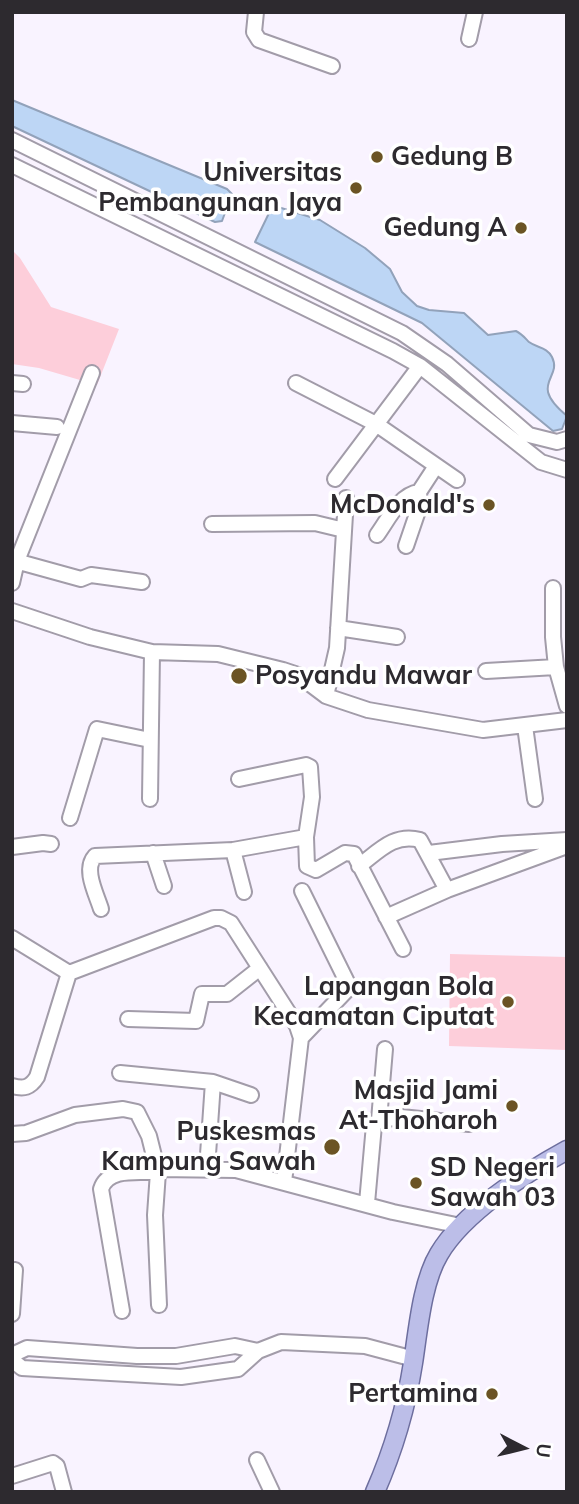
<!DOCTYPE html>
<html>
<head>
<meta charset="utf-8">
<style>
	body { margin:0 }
	#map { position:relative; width:579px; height:1504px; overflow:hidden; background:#f9f3ff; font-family:Mulish,sans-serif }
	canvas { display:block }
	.frame { position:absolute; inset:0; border:14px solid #2d2a2f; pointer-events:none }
	.north { position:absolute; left:488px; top:1413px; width:70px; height:70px; -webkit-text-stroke:5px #fff; paint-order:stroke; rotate:97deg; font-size:19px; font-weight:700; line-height:28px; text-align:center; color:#2d2a2f }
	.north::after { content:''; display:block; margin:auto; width:24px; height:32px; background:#2d2a2f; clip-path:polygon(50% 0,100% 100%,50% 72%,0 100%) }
</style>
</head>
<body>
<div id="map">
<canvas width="579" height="1504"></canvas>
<div class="frame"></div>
<div class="north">U</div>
</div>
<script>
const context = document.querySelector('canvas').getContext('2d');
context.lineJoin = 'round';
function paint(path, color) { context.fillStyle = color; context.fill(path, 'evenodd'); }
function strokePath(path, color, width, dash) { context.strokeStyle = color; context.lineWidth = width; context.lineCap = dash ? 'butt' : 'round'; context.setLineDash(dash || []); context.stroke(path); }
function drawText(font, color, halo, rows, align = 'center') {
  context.font = font + ' Mulish,sans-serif'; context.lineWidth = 7; context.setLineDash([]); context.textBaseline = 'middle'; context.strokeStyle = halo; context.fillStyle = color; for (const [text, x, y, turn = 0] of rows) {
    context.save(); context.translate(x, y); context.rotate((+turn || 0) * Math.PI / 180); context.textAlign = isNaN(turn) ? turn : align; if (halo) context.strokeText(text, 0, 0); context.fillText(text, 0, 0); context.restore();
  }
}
paint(new Path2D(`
	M12,250L20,258L51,307L119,329L97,385L39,368L12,364Z
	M450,954L567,957V1050L449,1046Z`), '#fdceda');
const water = new Path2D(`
	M12,100L227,189L232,194L222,221L215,222L12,126Z
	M278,207L320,220L365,248L390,269L402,292L417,306L429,310L464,313L488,335L516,331C522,334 525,338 529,342C537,348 547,347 552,357C563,379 527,383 567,416L562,429L553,431L422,323L255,242L271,209Z`);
paint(water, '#bdd6f5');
strokePath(water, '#92a2ba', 2);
const minor = new Path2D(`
	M256,12L254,32L259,40L332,66
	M469,39L475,12
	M12,140L402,333L447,364L529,435L557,442L567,439
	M12,165L393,351L420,366L541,462L567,470
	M12,383L23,384
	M296,383L376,424L457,480
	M12,423L57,427
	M335,479L420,366
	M212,524L315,523L344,530
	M377,535C388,520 399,495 419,492
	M406,546L420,505L419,492L436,466
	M12,560L81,579L91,575L142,582
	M12,583L17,561L92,373
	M553,588V637L556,667L567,706
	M12,611L90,637L152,652L218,654L283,670L298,675L326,696L368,710L483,730L567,720
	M338,628L397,637
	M486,671L556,667
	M326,696L337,648L346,498
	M525,726L535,799
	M239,779L306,765L310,767L312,797L306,837L307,866L316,870L345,853L354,854L403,949
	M150,799L152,652
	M70,818L97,729L150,740
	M12,847L43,843L51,844
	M233,850L244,892
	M153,853L164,886
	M429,853L502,844L567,840
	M359,866C379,851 394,833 420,840L447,890
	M101,909C96,893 83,869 95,856L233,850L306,837
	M386,917L447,890L567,846
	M12,938L69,973
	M69,973L214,918H221L231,923L297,1026L301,1038L284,1182
	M128,1019L196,1021L202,994H227L260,968
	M301,1038L347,990L348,984L302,891
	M120,1073L213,1082L251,1095
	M12,1086C24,1089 30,1088 37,1077L69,973
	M379,1120L385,1049
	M12,1134L26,1133L75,1115L123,1109L137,1112L149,1136L158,1172L155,1215L159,1305
	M157,1169L236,1170L393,1212L461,1226
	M207,1169L213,1082
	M367,1203L374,1125L379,1120L401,1117L469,1124
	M122,1311L101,1189C108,1167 139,1173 158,1172
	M12,1314L15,1270
	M12,1355L27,1348L137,1356H176L235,1346L258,1351
	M12,1360L22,1368L181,1377L238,1369L258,1351L281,1342L365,1346L414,1359
	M257,1460L272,1492
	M12,1476L53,1463L57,1466L64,1492`);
const major = new Path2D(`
	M375,1492C393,1451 406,1408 413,1363C418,1331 422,1282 439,1254C463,1213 525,1173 567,1150`);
strokePath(minor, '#a29ca9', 18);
strokePath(major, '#6d6e9e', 21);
strokePath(minor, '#fff', 14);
strokePath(major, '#bcbee8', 18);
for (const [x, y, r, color] of [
	[377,157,7,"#6b5424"],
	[356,188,7,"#6b5424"],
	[521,228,7,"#6b5424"],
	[489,505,7,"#6b5424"],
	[239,676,9,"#6b5424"],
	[508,1002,7,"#6b5424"],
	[512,1106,7,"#6b5424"],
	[332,1147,9,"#6b5424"],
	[416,1183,7,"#6b5424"],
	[492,1394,7,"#6b5424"]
]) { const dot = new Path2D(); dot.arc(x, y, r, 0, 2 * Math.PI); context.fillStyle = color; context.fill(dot); strokePath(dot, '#fff', 2.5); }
drawText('bold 26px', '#2d2a2f', '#fff', [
	["Gedung B",391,157,"left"],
	["Universitas",342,173],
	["Pembangunan Jaya",342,203],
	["Gedung A",507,228],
	["McDonald's",475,505],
	["Posyandu Mawar",255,676,"left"],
	["Lapangan Bola",494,987],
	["Kecamatan Ciputat",494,1017],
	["Masjid Jami",498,1091],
	["At-Thoharoh",498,1121],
	["Puskesmas",316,1132],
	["Kampung Sawah",316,1162],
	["SD Negeri",430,1168,"left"],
	["Sawah 03",430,1198,"left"],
	["Pertamina",478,1394]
], 'right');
</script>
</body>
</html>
